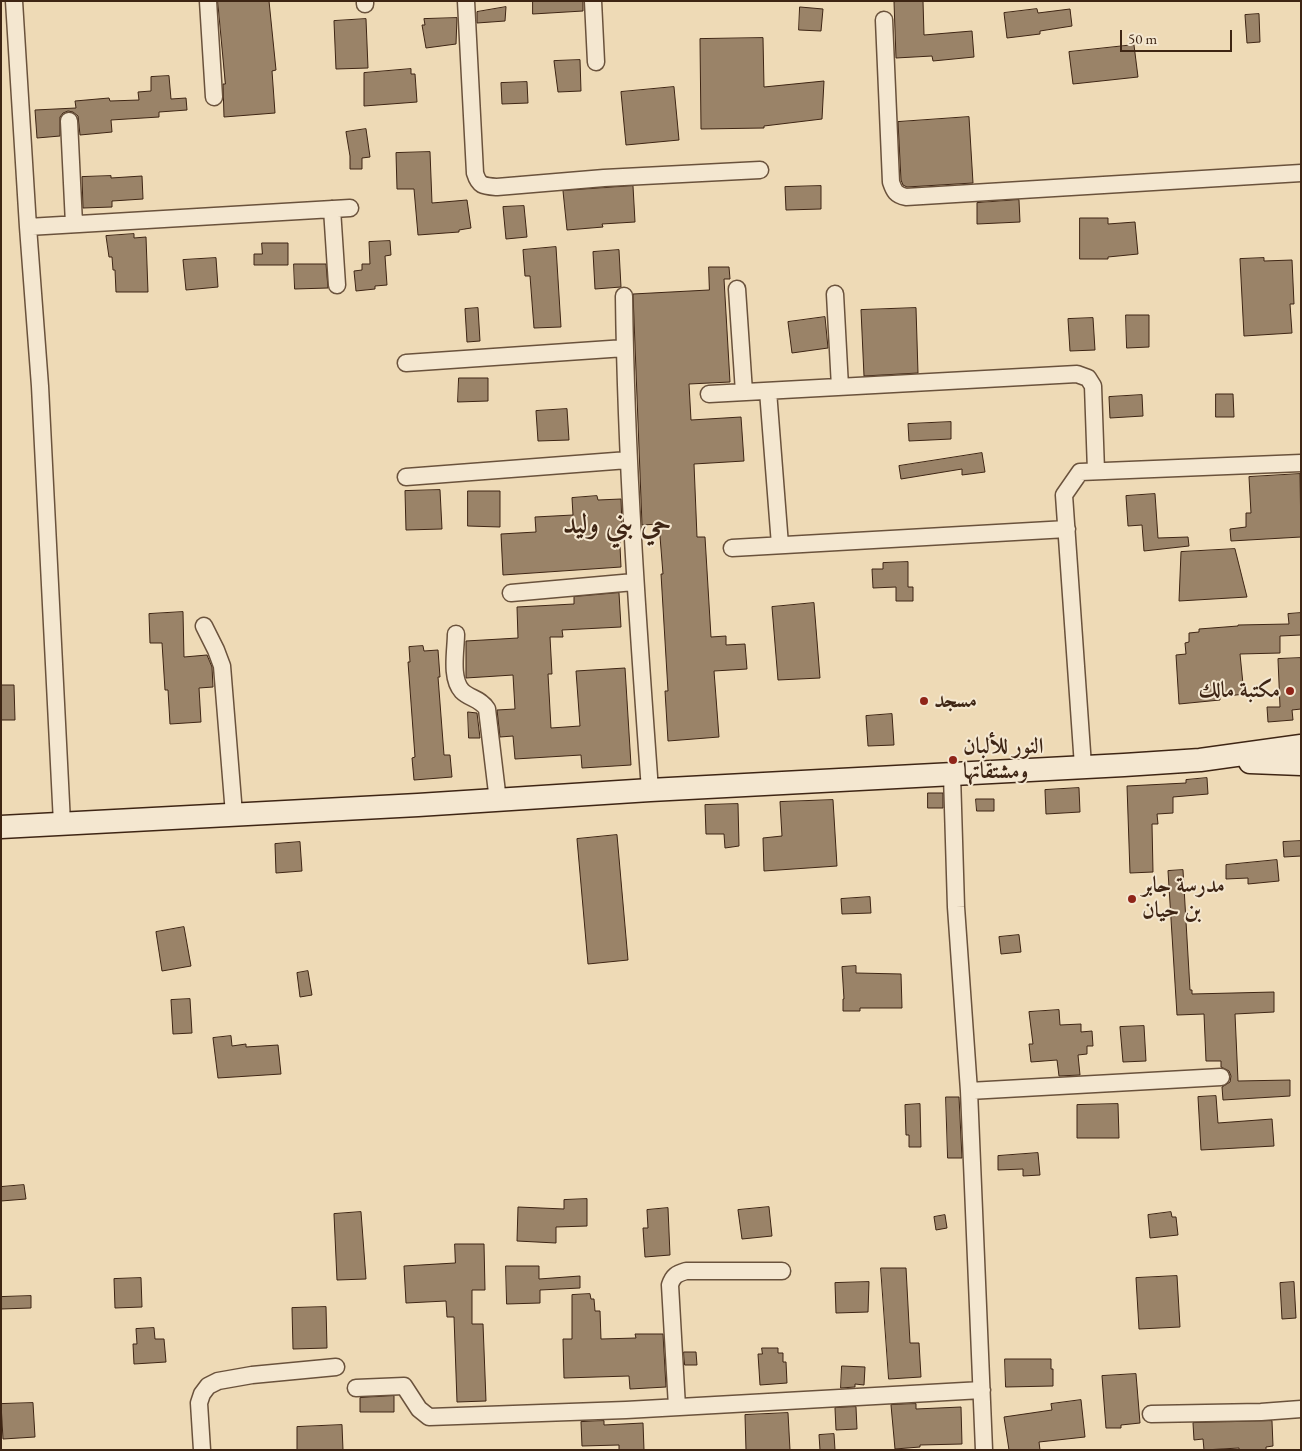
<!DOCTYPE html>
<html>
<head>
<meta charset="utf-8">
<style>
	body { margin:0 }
	#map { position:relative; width:1302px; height:1451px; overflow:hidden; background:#eedab6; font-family:"EB Garamond",serif }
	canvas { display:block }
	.frame { position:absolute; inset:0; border:2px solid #3e2514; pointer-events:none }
	.scale { position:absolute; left:1120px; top:30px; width:112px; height:22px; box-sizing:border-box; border:2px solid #3e2514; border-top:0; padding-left:6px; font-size:15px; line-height:18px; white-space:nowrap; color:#3e2514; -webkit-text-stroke:4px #f4e7d0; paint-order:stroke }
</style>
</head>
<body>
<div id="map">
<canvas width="1302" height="1451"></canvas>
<div class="frame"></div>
<div class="scale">50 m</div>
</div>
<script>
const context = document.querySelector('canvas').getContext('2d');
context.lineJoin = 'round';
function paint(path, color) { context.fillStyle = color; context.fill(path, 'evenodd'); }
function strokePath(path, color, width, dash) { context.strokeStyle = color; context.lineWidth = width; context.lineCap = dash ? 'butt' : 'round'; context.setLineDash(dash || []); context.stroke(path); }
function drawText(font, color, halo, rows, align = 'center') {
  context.font = font + ' "EB Garamond",Amiri,serif'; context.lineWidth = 4; context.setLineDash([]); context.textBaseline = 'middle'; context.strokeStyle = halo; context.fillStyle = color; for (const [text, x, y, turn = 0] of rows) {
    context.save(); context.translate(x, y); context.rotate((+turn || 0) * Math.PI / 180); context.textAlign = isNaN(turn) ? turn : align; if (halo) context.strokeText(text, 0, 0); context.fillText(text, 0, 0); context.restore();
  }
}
const building = new Path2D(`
	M218,1H269L276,70L272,71L275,113L224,117L223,84H225Z
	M533,1H583V11L533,14Z
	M923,1L924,35L972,31L974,57L933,61L932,56L896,58L894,2Z
	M506,7L505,21L477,23V12Z
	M800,7L823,9L821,31L799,30Z
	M1037,9L1038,13L1070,9L1072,26L1040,31V34L1007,38L1004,13Z
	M1259,14L1260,42L1247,43L1245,15Z
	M457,18L456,44L426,48L422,25H425L424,19Z
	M366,19L368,68L336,69L334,21Z
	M763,38L764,87L824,81L822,119L764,126V128L701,129L700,39Z
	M1134,45L1138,77L1073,84L1069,52Z
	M580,60L581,91L558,92L554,61Z
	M411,69V74H415L417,102L364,106V73Z
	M169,76L171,99L186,98L187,110L159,112V117L111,120L112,132L80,135L78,116L73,112L68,111L63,113L60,117V136L37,138L35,110L76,108L75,101L109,98L110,101L139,100L138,92L151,91V77Z
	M527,82L528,103L502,104L501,83Z
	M674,87L679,140L626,145L621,92Z
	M969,117L973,183L907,187L903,185L901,180L898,122Z
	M366,129L370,157L362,158V169H350V156L346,132Z
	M430,152L432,203L467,200L471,228L459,230V232L418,235L414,189H397L396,153Z
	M111,176V178L142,176L143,199L112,201V207L83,208L82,177Z
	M633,186L635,222L602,224L603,227L567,230L563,191Z
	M821,186V209L786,210L785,187Z
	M1019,200L1020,222L977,224V203Z
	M524,206L527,237L506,239L503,207Z
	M1080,218H1108V224L1135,222L1138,254L1108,257V259H1080Z
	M134,234V238L146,237L148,292H116L115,270H113L112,257H109L106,236Z
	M390,241L391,255L385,256L387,285L375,286V289L356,291L354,271L362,270V264H370L369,242Z
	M262,243H288V265H254V254H262Z
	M556,247L561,327L534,328L530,276H525L523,250Z
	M619,250L621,287L595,289L593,252Z
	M216,258L218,287L186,290L183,260Z
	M1264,258V261L1292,260L1294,304H1290L1292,333L1244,336L1240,259Z
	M294,264H326L328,288L295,289Z
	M709,267H729L730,279H724L730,382L689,384L691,420L741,417L744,461L694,464L697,537H705L711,637L726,636V645L745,644L747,669L714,671L719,737L668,741L665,691H668L661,574H663L659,524L642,525L633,294L709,290Z
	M478,308L480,341L467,342L465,309Z
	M916,308L918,373L864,376L861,310Z
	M1126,315H1149V347L1127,348Z
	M825,317L828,348L792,353L788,322Z
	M1093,318L1095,350L1070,351L1068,319Z
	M459,378H488V401L458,402Z
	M1216,394H1233L1234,417H1216Z
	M1142,395L1143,416L1110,418L1109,397Z
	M567,409L569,440L538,441L536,411Z
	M951,422V439L909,441L908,424Z
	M982,453L985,472L962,475V469L901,479L899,466Z
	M1300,474L1301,537L1231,541L1230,529L1246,527V513H1251L1249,477Z
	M440,490L442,529L406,530L405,491Z
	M468,491H500V527L468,526Z
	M1155,494L1158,538L1188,537L1189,546L1144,551L1142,525L1128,526L1126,496Z
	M597,496L598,500L621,499L622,526H619L621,567L503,575L501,534L536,532L535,517L573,515L572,498Z
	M1235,549L1247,597L1179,601L1181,552Z
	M908,562V587H913V601H896V587L873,588L872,569H883V563Z
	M619,593L621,627L562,630L563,637H550L552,674H548L551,728L580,726L576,671L625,668L631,765L582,768L581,755L515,759L513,736L500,737L497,710L515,709L513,675L466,678V641L518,638L517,607L574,604V597Z
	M814,603L820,678L778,680L772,607Z
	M183,612L184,657L207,655L212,667L213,687L199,688L201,722L170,724L168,690H165L162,643H150L149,614Z
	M1301,613V635L1280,636V653L1240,654L1244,694L1220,697V700L1179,704L1176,655L1186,654L1185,643L1189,642V633L1199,632V629L1238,626V625L1289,624L1288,614Z
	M423,646L424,651L438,650L440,677H438L444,755H450L452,777L414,780L412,758L415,757L408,662H410L409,647Z
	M1301,658V709L1292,710L1293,720L1268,722L1267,707H1280L1278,659Z
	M1,685H14L15,720H1Z
	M468,712L477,713L480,738H469Z
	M892,714L894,745L868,746L866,716Z
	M1207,778L1208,794L1173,797V813L1157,814L1158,824H1152L1153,872L1130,873L1127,786L1186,783V780Z
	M1079,788L1080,812L1046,814L1045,790Z
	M928,793H943V808H928Z
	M976,799H994V811H977Z
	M833,800L837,866L764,871L763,838L782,836L780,802Z
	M738,804L739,846L725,848L724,834H706L705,805Z
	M617,835L628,960L588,964L577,839Z
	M1301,841V856L1284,857L1283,842Z
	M300,842L302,871L276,873L275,844Z
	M1277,860L1279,881L1248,884V878L1226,879V865Z
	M1183,870L1190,990H1192V994L1274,992V1012L1235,1014L1238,1081L1290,1080V1096L1223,1100L1222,1087L1230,1082L1231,1076L1229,1071L1221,1067V1061H1206L1204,1014L1177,1015L1168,871Z
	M870,897L871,913L842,914L841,899Z
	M184,927L191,966L162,971L156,932Z
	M1019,935L1021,952L1001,954L999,937Z
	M856,966V973L901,974L902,1008H860V1011H843V999H844L842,967Z
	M308,971L312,995L300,997L297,973Z
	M190,999L192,1033L173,1034L171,1000Z
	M1059,1010L1060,1025L1081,1024V1032L1092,1031L1093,1046H1087V1054L1078,1055L1080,1075L1059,1076L1057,1060L1031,1062L1029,1044H1033L1029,1012Z
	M1144,1026L1146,1061L1123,1062L1120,1027Z
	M231,1036L232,1046L246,1044V1047L278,1045L281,1074L218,1078L213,1038Z
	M1216,1096L1218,1123L1272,1119L1274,1146L1201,1150L1198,1097Z
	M946,1097H959L962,1158H948Z
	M920,1104L921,1147H909V1135H906L905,1105Z
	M1118,1104L1119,1138H1077V1105Z
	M1038,1153L1040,1175L1023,1176V1169L998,1170V1156Z
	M24,1185L26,1199L1,1201V1187Z
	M587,1199V1226L556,1227V1243L517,1241L518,1207L564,1209V1200Z
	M769,1207L772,1236L742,1239L738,1210Z
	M668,1208L670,1255L645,1257L643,1228H648L647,1210Z
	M361,1212L366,1279L337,1280L334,1214Z
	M1171,1212L1172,1217H1176L1178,1235L1150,1238L1148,1215Z
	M945,1215L947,1228L936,1230L934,1217Z
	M455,1244H484L485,1290H472V1324H483L486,1401L457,1402L454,1317H447L446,1301L406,1303L404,1266L455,1263Z
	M506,1266H539V1279L580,1276V1288L540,1290V1303L507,1304Z
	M881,1268H906L910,1343H919L921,1377L889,1379Z
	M1177,1276L1180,1327L1139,1329L1136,1278Z
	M141,1278L142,1307L115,1308L114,1279Z
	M869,1282L868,1312L836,1313L835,1283Z
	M1294,1282L1296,1318L1282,1319L1280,1283Z
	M590,1294L591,1299H594L595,1311H600L601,1339L636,1338L635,1334H663L666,1387L630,1389L629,1376L564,1378L563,1339H572V1295Z
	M31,1296V1308L1,1309V1297Z
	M326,1307L327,1348L293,1349L292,1308Z
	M154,1328L155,1339H164L166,1362L134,1364L133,1344H137L136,1329Z
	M762,1348H778V1353H783V1362H786L787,1383L760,1385L758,1354H762Z
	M684,1352H696L697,1365H685Z
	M1005,1359H1051V1369H1053V1386L1006,1387Z
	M842,1366L865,1367L864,1385L855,1384V1387L841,1388Z
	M1136,1374L1140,1423L1121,1425V1428H1106L1102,1376Z
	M394,1396V1412H360V1398Z
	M1081,1400L1085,1437L1039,1442L1040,1450H1009L1004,1417L1052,1410L1051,1404Z
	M33,1403L35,1437L3,1439L1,1404Z
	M916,1404V1409L961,1407L962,1444L920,1445V1447L895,1449L891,1405Z
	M856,1407L857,1429L836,1430L835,1408Z
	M788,1413L790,1450H746L745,1415Z
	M604,1421V1425L643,1423L644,1450H619V1445L582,1446L581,1422Z
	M1272,1421L1273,1446L1266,1447V1450H1239V1448L1204,1450L1203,1439L1194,1440L1193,1423Z
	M342,1425L343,1450H297V1427Z
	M834,1434L835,1450H820L819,1435Z`);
paint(building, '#9a8368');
strokePath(building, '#3e2514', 1);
const minor = new Path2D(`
	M14,1L28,227L40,386L62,823
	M208,1L214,97
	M365,1V4
	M466,1L475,173C479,186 483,186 497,187L604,178L760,170
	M593,1L596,62
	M884,20L891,182C894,191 896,195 906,197L1301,173
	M69,121L74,224
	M332,209L337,285
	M28,227L350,208
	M737,289L744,392
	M835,294L840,387
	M624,296C626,461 638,626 650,790
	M406,363L625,348
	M768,391L780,545
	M709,394L1077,374L1088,378L1093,386L1096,471
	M406,477L628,460
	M732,548L1067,529
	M511,593L634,582
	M204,626L216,650L222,666L234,814
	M456,634C456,650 450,678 462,691C470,699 480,698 487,709L498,801
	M1083,766L1064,495L1080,472L1301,463
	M952,775L956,907L969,1091L984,1450
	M969,1091L1221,1077
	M356,1388L404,1386L419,1409L429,1417L626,1410L982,1390
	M677,1407L670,1285C673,1276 676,1274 686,1271H782
	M1151,1414L1261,1412L1301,1409
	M202,1450L199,1403L202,1394L208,1386L218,1381L252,1375L336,1367`);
const secondary = new Path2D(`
	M1250,762L1301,764
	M1,827L418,805L650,790L1124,765L1200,760L1301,746`);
strokePath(minor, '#6a523c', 19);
strokePath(secondary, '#3e2514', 25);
strokePath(minor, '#f4e7d0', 16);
strokePath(secondary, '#f4e7d0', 22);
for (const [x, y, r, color] of [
	[1290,691,5,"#8f2418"],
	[924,701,5,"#8f2418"],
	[953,760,5,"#8f2418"],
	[1132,899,5,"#8f2418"]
]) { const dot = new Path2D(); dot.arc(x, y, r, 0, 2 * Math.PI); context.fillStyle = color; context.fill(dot); strokePath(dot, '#f4e7d0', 2); }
drawText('bold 22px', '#3e2514', '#f4e7d0', [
	["مكتبة مالك",1280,691,"right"],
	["مسجد",934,701],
	["النور للألبان",963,747],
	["ومشتقاتها",963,772],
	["مدرسة جابر",1142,886],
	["بن حيان",1142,911]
], 'left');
drawText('bold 28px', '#3e2514', '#f4e7d0', [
	["حي بني وليد",617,525]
]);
</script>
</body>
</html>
